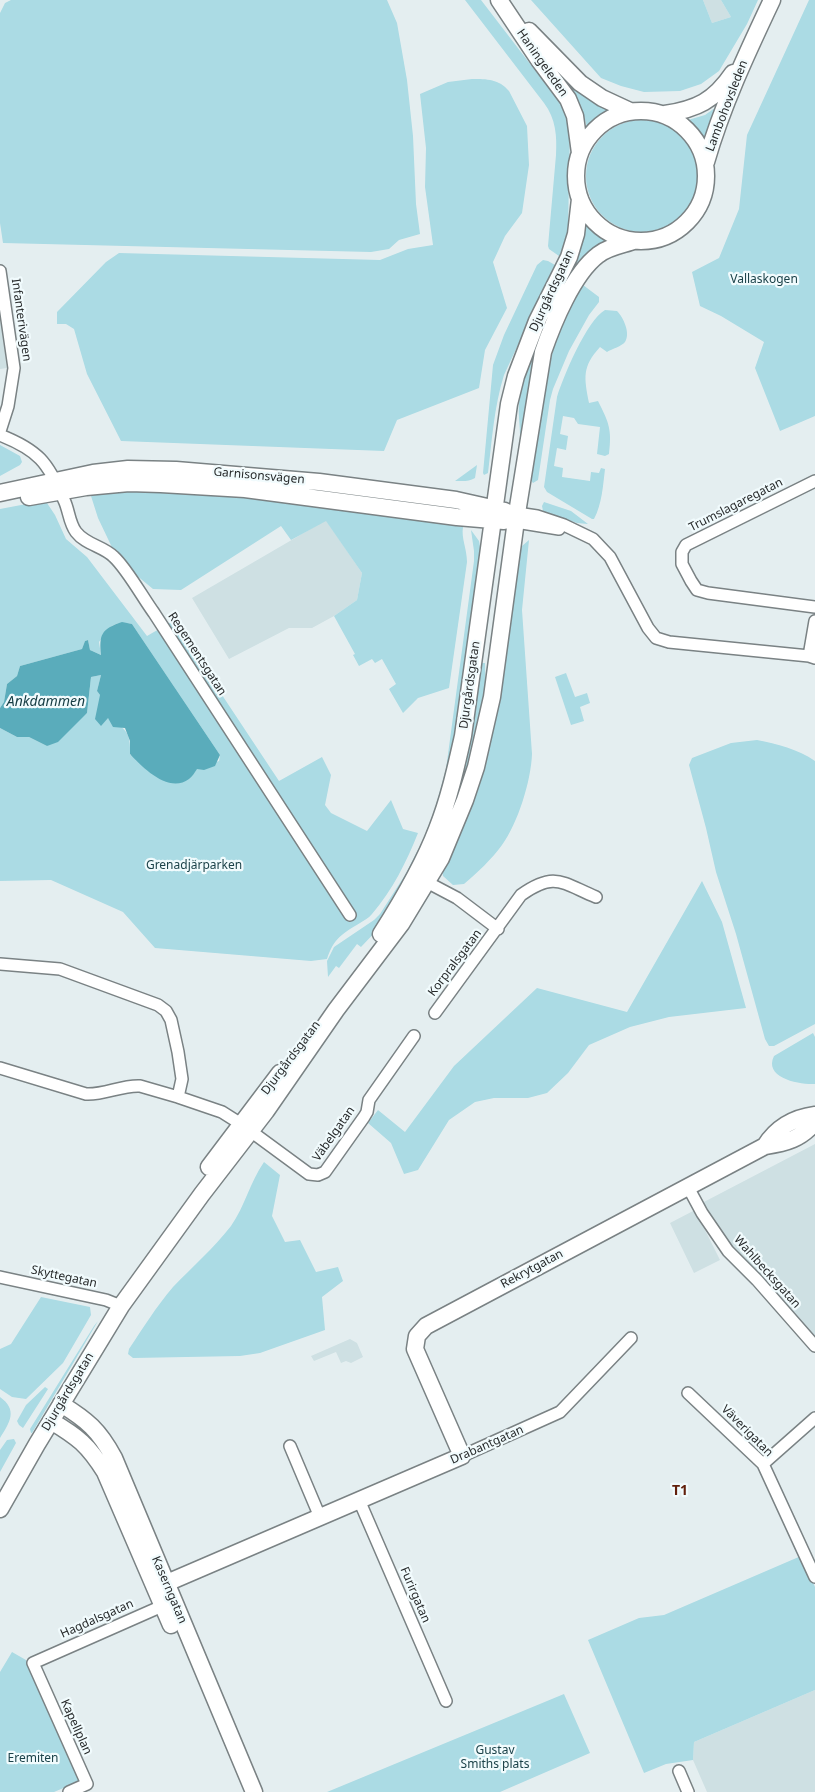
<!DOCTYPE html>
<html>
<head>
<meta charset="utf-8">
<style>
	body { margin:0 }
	canvas { display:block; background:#e4eef0 }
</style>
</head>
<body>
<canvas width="815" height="1792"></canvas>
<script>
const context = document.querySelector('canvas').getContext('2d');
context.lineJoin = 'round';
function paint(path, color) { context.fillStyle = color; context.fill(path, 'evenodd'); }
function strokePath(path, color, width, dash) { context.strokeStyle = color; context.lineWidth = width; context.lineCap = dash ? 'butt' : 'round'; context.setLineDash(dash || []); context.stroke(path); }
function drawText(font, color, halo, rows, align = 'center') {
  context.font = font + ' "Noto Sans",sans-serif'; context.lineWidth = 4.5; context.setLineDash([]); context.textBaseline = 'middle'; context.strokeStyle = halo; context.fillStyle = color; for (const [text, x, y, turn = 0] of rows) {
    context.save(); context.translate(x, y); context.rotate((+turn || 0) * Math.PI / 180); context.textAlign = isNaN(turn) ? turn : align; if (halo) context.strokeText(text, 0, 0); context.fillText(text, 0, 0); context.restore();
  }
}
paint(new Path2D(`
	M703,0H721L731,17L712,23Z
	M0,318L7,368L0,369Z
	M326,520L362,573L357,600L334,616L312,628H289L229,659L192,598Z
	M815,1144V1337L764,1278L725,1240L702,1203Z
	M695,1210L720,1260L694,1273L670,1223Z
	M350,1339L357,1343L363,1357L351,1363L346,1361L341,1363L336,1352L314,1361L311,1356Z
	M815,1690V1792H707L693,1760L694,1742Z`), '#cee0e3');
paint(new Path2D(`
	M11,0H387L397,23L407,80L413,136L416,204L420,234L399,240L389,249L371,252L3,243L0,223V13L5,3Z
	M465,0H481L564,108L567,115L570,128L568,230L565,244L559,256L549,249L548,246L556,155C557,136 556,119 544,103Z
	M531,0H703L712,23L731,17L721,0H758L747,24L719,71L701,84L680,91L644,92L621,86L601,78Z
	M809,0H815V416L780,431L755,368L764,342L721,316L700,306L692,272L719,258L739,209L747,135Z
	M550,63L614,110L597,119L587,128C582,100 567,85 550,63Z
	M472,79C487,79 499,79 509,91L527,126L529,165L522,213L505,236L493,262L507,308L485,350L479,388L397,420L384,451L121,441L87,374L74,329L66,324H57V312L106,262L119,253L380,260L408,249L433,245L425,187L426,148L420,94L448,82Z
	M719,105L706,140L688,120L705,115Z
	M586 176a56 56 0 1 1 112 0a56 56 0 1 1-112 0Z
	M584,222L599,235L609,241L576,269L572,267Z
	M543,260L548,261L555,265L504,375C494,407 492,440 488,473L484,475L483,473L493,365L504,335L537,265Z
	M583,285L599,297V302L589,315L569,351L553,389L550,400L538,480L533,483L530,479C537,437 541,392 553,351C560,327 571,306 583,285Z
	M605,310L617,311C623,317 631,333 625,342C622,346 612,349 607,352L600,347C582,367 584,377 589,403L598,401C609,423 612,429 609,454L605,456L597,454L600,427L578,424L574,418L563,416L560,434L568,436L566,450L557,448L554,466L563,468L562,477L590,481L591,472L599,473L601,468L605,469C603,485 602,504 594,519H592L547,492L544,487L557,397C563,377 587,320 605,310Z
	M544,324L546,325L523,435H520C520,424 518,414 519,403C521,376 534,349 544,324Z
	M0,445L20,456L22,462L20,465L0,476Z
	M477,465L475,478C469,482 462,481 455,481Z
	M121,489L265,497L463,527C461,538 467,549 467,562L449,688L418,698L403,713L389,689L396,684L382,659L375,663L372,659L359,666L353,655L355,654L334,616L357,600L362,573L326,521L291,540L281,526L181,590L153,589L118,560L98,518L91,496L97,492Z
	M37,502L47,503L55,515L66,539L87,557L147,636L173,621L279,781L322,757L331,775L325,805L331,813L367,831L391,800L403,829L418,833C407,861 392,891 372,914C369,918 364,920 360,923C342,934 334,938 327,959L311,961L155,948L123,912L51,880L0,881V728L17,737H29L47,746L87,713L91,677L101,675L97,691L100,695L108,718C126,729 131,732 130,755L197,769L219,761L220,755L132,624C112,620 110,627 99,642L101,655L90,650L88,640L85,641L82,649L20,666L17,676L7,684L4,702L0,708V509Z
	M544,502L571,511L588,524L577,523L543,511L542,506Z
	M471,530L479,541L481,551L453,753L447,778L422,848L380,927L361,947L357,944L339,968L336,966L328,977L327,961L334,947L374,920L380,914L405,875L423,840L435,809L446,769L474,561V551Z
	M529,540L522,610L532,754C531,781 518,823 502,845C492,859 477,873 464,884L453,885L443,876L442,868L504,663L520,552L522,546Z
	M481,663H485C485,671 486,679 485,687C482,725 469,762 459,798L456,797L469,743Z
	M566,673L575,697L587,693L590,703L580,707L584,721L571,725L555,677Z
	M757,740C777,744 798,749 815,761V1024L774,1046H769L765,1039L736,934L716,872L706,828L689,765L692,758L731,743Z
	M702,881L722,922L746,1008L669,1017L630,1027L589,1045L568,1073L547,1093L528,1098H494L475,1102L449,1120L418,1170L404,1174L391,1143L368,1123L378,1110L405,1132L454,1066L537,988L627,1012Z
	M813,1033L815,1037V1084C800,1085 763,1078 774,1056Z
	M264,1162L280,1175L272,1216L285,1242L300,1240L316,1272L338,1267L343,1281L322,1297L325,1330L260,1353L240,1356L133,1358L128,1354L129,1349C143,1328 156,1307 173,1287C192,1267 214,1248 231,1226C245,1206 250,1182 264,1162Z
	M41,1297L90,1307L91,1315L63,1363L26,1399L12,1397L0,1389V1349L11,1344Z
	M98,1321L32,1433H31L30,1429L94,1326Z
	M45,1387L48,1389L23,1428L19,1425L17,1421L26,1405Z
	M0,1397C18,1410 10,1422 0,1438Z
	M14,1439L16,1443L0,1472V1450L7,1440Z
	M801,1556L815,1587V1690L694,1742L693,1760L666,1764L644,1773L588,1640L639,1618L664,1615Z
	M12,1652L26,1660L80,1781L54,1792H0V1672Z
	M564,1694L590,1753L500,1792H327Z`), '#abdbe4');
paint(new Path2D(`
	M122,622L132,624L220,755L215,766L204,770L197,769C195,772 192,777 189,779C169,794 143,768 130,754V741L125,728L113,727L108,718L101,726L95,719L100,695L97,691L101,675L91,677L87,713L58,742L47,746L29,737H17L0,728V708L4,702L7,684L17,676L20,666L82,649L85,641L88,640L90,650L101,655C99,635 101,629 122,622Z`), '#5aacbb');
const street = new Path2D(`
	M0,271L14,368L8,406L0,431
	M0,435C38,450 48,462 64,500C69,510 69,523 76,532C86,545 103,546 114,557C127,569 143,598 154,613L350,915
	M815,481L686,545L682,552V564L691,581L697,590L708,593L815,607
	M517,513L537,516L564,525L593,539L610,557L648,628L656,638L669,642L809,656L815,658
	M516,522L559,529
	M809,656L815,621
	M421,879L457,898L498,929
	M0,964L60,969L158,1005L166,1011L171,1020L178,1052L182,1079L178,1097
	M435,1013L521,895C555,871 562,883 596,897
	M0,1068L86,1094C105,1095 121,1085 140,1086L178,1097L222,1112L241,1124L309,1174L318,1175L325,1172L364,1117L367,1112L369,1100L414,1036
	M688,1187L702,1213L728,1251L757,1280L815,1346
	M0,1277L106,1300L121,1306
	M688,1393L763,1464L815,1577
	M290,1446L320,1517
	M462,1456L560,1412L631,1338
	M763,1464L815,1418
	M359,1500L446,1701
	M679,1771L688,1792
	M69,1792L87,1784L33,1663L169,1603`);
const secondary = new Path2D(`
	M499,0L539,60L568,99L575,116L580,153
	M529,31L580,83L602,98L630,111
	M576 176a65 65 0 1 1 130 0a65 65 0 1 1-130 0Z
	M665,114C697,109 714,101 733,73
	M706,162C722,106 747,53 772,0
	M0,493L93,473L128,469L176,470L319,482L456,500L505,511
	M29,497L86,487L129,483L161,484L245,489L457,517L504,521
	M381,934C402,901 423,866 437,829C449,799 456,767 463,736L509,404L516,376L537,321L569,257L576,234L580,199
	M765,1146C777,1127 793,1118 815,1115
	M209,1167L280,1073
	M61,1404C87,1420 99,1430 114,1458L254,1792
	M51,1421C78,1437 88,1445 105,1472L171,1625
	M0,1509L37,1444L121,1306L202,1194L266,1111L336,1010L401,924L441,858L465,800L476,767L492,697L517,513L543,352C553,323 573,274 598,255C608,247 622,245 634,241
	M155,1588L462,1456L415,1349L417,1336L426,1326L765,1146C786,1143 801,1139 815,1122`);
strokePath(street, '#7a8284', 14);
strokePath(secondary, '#7a8284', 19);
strokePath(street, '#fff', 11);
strokePath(secondary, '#fff', 16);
drawText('12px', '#272a2b', '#f1fbfd', [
	["Haningeleden",542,63,55],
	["Lambohovsleden",727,106,-69],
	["Djurgårdsgatan",552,291,-65],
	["Infanterivägen",21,320,82],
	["Garnisonsvägen",259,476,5],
	["Trumslagaregatan",736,505,-27],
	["Regementsgatan",197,654,57],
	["Djurgårdsgatan",470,685,-82],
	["Korpralsgatan",455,963,-53],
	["Djurgårdsgatan",291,1058,-53],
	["Väbelgatan",334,1134,-55],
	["Rekrytgatan",532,1269,-28],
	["Wahlbecksgatan",767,1272,48],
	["Skyttegatan",64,1277,12],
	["Djurgårdsgatan",68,1392,-59],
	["Väverigatan",747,1431,45],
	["Drabantgatan",487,1445,-24],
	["Kaserngatan",169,1590,67],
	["Furirgatan",415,1595,67],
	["Hagdalsgatan",97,1619,-24],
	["Kapellplan",76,1727,66]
]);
drawText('12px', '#1b4249', '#f1fbfd', [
	["Vallaskogen",764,280],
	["Grenadjärparken",194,866],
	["Gustav",495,1751],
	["Smiths plats",495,1765],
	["Eremiten",33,1759]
]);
drawText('italic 14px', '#163d44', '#f1fbfd', [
	["Ankdammen",46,702]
]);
drawText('bold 14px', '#62200c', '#f1fbfd', [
	["T1",680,1491]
]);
</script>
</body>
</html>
